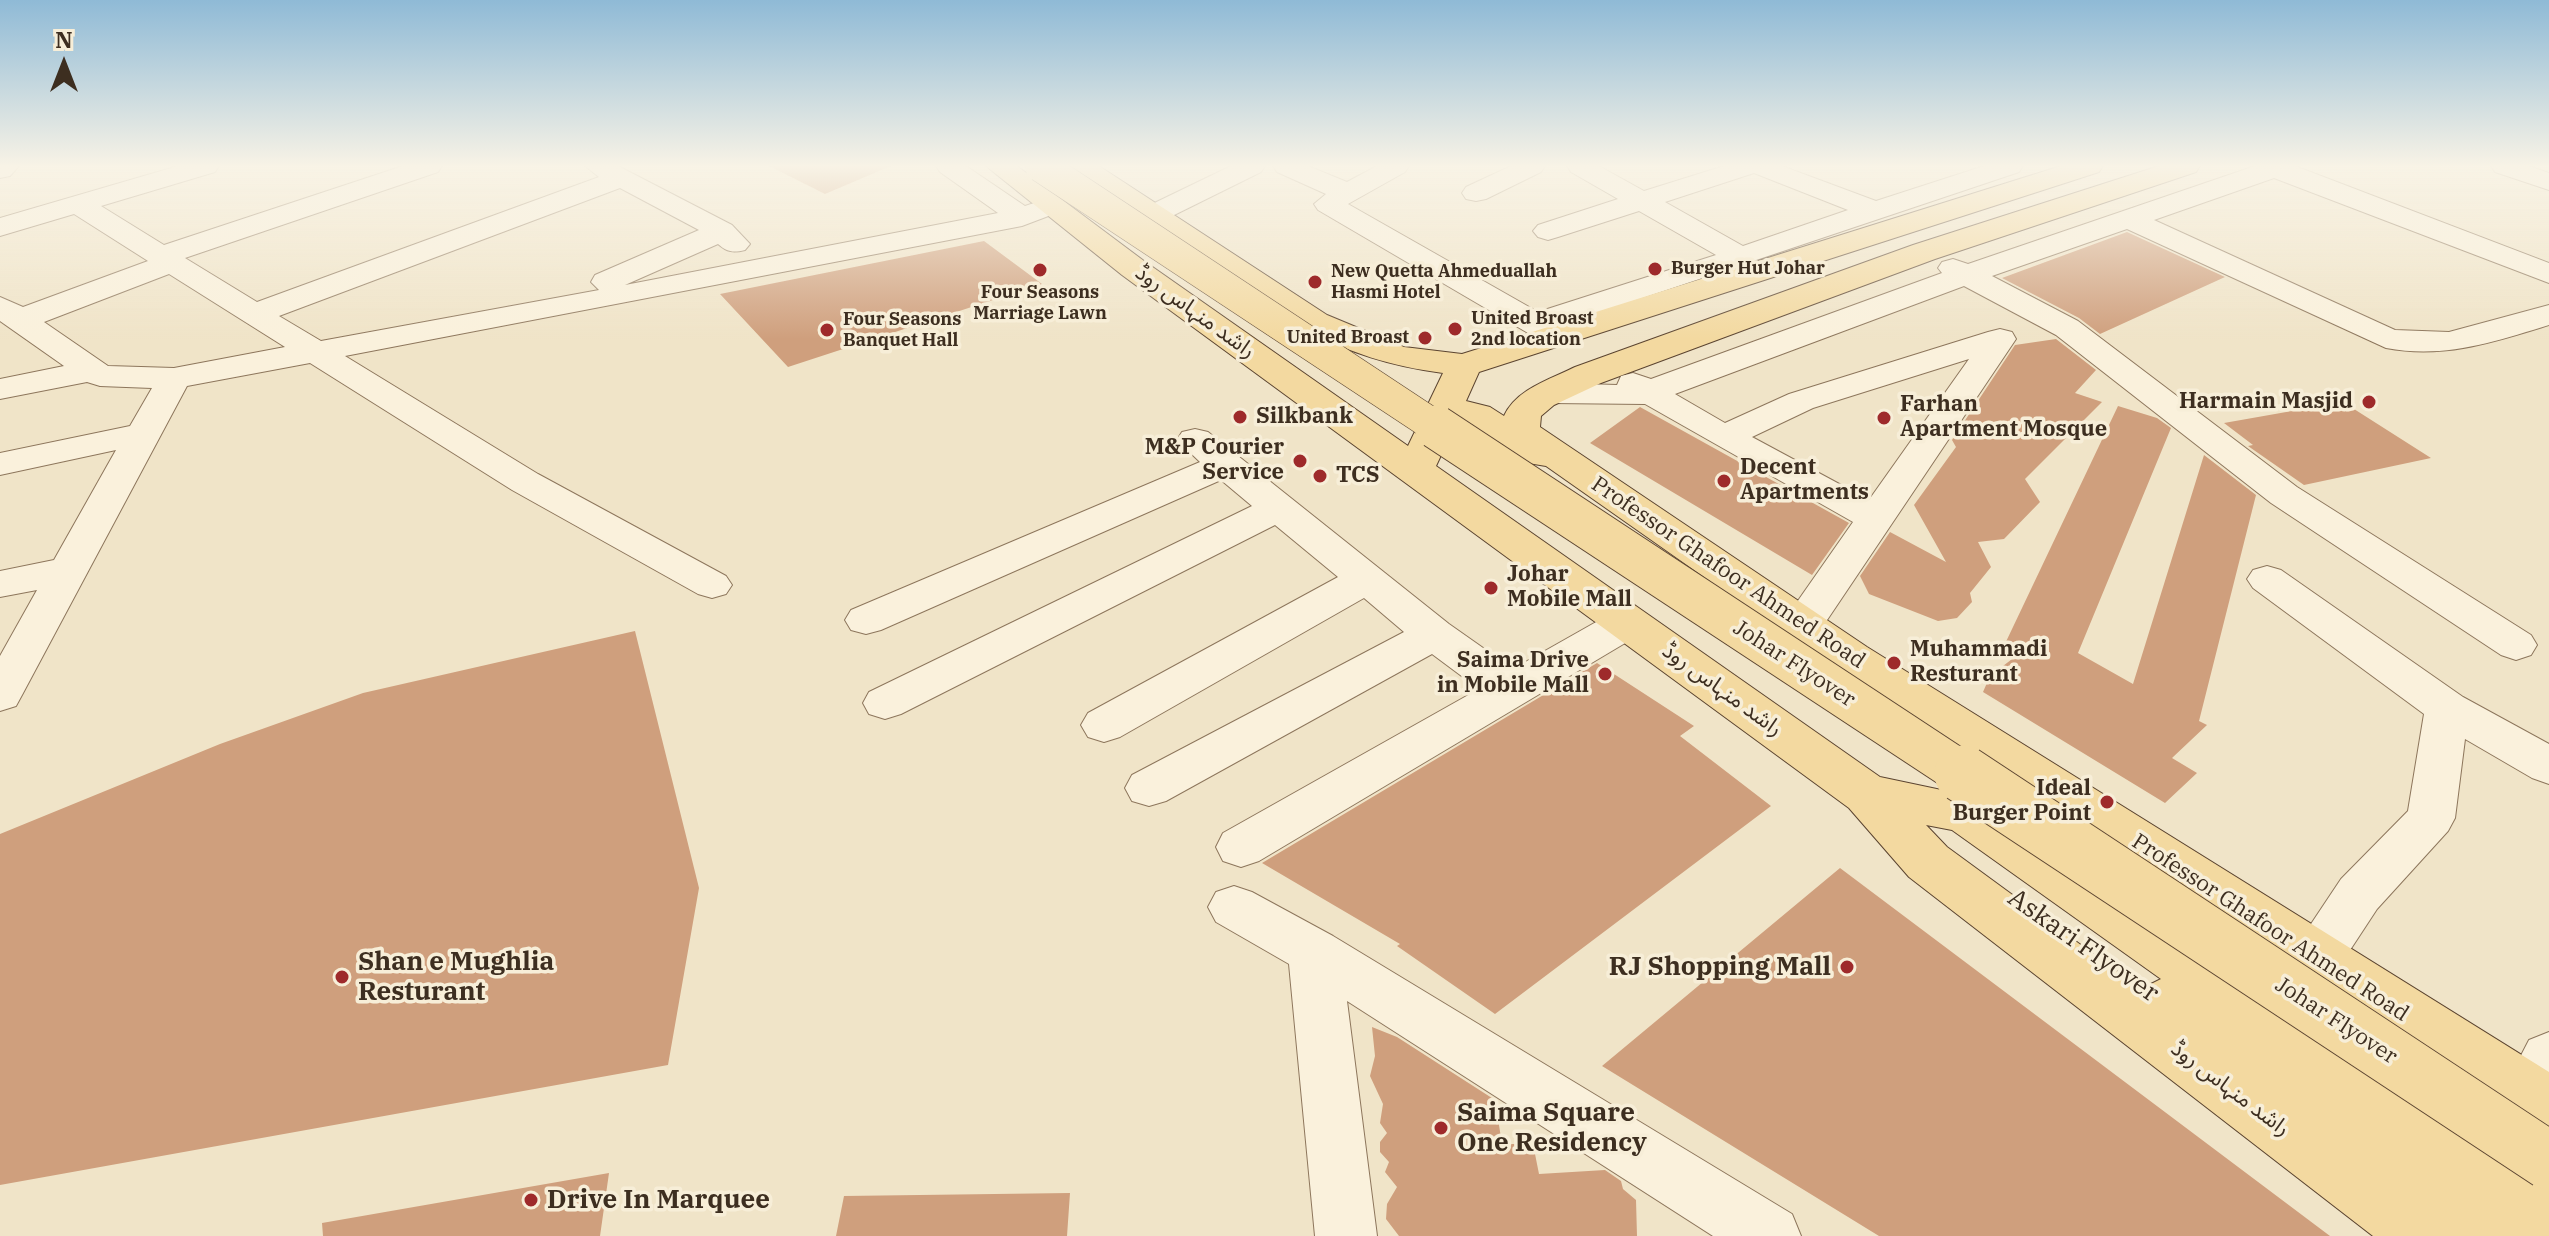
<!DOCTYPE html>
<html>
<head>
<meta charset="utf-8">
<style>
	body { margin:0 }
	#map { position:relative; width:2549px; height:1236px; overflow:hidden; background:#f0e4c8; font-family:"IBM Plex Serif",serif }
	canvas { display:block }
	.north { position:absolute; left:24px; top:24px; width:80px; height:80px; -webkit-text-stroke:6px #f7eed8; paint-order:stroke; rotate:0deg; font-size:22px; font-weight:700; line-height:32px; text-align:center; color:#3d2e20 }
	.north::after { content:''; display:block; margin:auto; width:28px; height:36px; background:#3d2e20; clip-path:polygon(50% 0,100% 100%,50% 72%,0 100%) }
</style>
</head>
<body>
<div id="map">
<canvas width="2549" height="1236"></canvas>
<div class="north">N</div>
</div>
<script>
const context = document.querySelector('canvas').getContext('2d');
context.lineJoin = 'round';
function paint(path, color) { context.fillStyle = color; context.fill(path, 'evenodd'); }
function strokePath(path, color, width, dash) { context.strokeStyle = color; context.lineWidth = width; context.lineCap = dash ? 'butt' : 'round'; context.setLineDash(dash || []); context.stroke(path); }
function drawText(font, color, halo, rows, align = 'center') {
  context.font = font + ' "IBM Plex Serif","Noto Sans Arabic",serif'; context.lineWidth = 7; context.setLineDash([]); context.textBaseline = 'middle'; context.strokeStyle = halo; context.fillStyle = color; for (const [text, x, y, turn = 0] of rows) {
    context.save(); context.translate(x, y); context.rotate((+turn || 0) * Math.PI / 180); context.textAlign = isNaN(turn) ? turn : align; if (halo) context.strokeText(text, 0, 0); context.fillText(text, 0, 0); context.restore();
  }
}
paint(new Path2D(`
	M769,166H891L825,194Z
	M2127,232L2225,277L2100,334L2079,318L2002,278Z
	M984,241L1042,284L788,367L720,294Z
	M2056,339L2096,370L2075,393L2102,402L2025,479L2040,502L2004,539L1978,542L1991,567L1970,593L1972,602L1957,618L1938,621L1869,594L1860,576L1890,532L1946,562L1914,505L1956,447L1952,440L2015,345Z
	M2343,402L2431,458L2304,485L2248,446L2253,445L2224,423Z
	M2118,406L2157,418L2171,428L2078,653L2133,684L2204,455L2256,495L2199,721L2207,725L2172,758L2197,773L2165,803L1983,692L1990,676L2016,656L2003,648Z
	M1640,407L1849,523L1812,575L1590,443Z
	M635,631L699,888L668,1065L0,1185V834L220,744L363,693Z
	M1597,663L1694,726L1680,736L1771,806L1495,1014L1397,946L1400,944L1262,863Z
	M1840,868L2330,1236H1879L1602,1066Z
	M1372,1027L1397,1037L1495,1100L1502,1144H1533L1539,1174L1605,1170L1621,1181L1623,1189L1636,1200L1637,1236H1399L1386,1219L1387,1204L1397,1187L1385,1172L1389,1162L1380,1152V1142L1387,1133L1380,1123L1383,1104L1370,1076L1375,1056Z
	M609,1173L600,1236H323L322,1223Z
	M1070,1193L1067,1236H836L844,1196Z`), '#cf9f7d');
const minor = new Path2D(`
	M0,166H19L10,176L0,178Z
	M178,166H219L215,172L101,206L164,245L403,166H442L438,172L185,258L257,302L599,177L585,166H618L732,225L750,244L745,250C733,253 727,252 718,244L625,285L998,213L940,172L936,166H966L1025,206L1049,198L1059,200L1063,206L1059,212L1022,226L345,356L538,474L726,576L732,585L726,594L712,598L698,594L512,490L310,363L187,386L22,695L16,706L0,711V656L37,590L0,597V571L54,560L116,450L0,475V453L130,426L152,388L100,386L87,382L0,399V379L64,366L0,321V297L23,307L148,261L74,214L0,236V218ZM620,188L699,230L595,275L591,282L599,290L321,341L279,316ZM169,274L285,347L174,368L108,366L44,322Z
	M1231,166H1265L1261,172L1162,221L1152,224L1142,221L1138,215L1142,209Z
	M1273,166H1308L1347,182L1377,166H1409L1405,172L1348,204L1538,312L1716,255L1639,211L1558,237L1548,240L1538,237L1533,231L1538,225L1618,199L1571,172L1567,166H1599L1644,191L1724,166H1782L1876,201L1984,166H2023L2019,172L1562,325L1573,336L1569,343L1557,346L1545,343L1318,210L1314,204L1326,194L1277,172ZM1754,173L1848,210L1743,246L1665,202Z
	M1511,166H1545L1541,172L1486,199L1476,201L1466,199L1462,193L1466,187Z
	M2255,166H2295L2549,263V283L2274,178L2154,220L2395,330L2449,332L2549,305V325C2494,342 2444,359 2386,348L2127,229L1992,276L2078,321L2297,487L2531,635L2537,645L2531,655L2516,660L2501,655L2271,503L2056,335L1964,286L1675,394L1725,423L1789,394L1988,332L2000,329L2012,332L2016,339L1817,635L1802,639L1787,635L1781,625L1853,522L1645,404L1551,403L1539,400L1534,393L1539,386L1551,383L1617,385L1621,376L1633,373L1651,379L1942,273L1938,268L1942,262L1953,259L1968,264ZM1969,359L1869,500L1752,437L1813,408Z
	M2491,166H2529L2549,173V190L2495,172Z
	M1195,429L1208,432L1449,624L1513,669L1612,613L1627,609L1642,613L1648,623L1642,633L1259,861L1241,867L1223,861L1216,847L1223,833L1479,689L1432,654L1166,801L1149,806L1132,801L1125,788L1132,775L1404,632L1364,598L1120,737L1104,742L1088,737L1081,725L1088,713L1338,577L1275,525L901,714L885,719L869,714L863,703L869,692L1252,506L1221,480L881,630L866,634L851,630L845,620L851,610L1200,462L1177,440L1182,432Z
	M2267,566L2281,570L2463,697L2549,744V784L2532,778L2465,739L2455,818L2448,831L2377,909L2335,973L2316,980L2297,973L2289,957L2341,879L2408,811L2424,714L2253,588L2247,579L2253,570Z
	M1234,886L1252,892L1333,936L1792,1214L1801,1236H1713L1347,1001L1377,1236H1315L1289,964L1216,922L1208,907L1216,892Z
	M2549,1032V1113L2530,1121L2510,1113L2501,1094L2529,1040Z`);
const major = new Path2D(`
	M986,166H1017L1144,261L1408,446L1443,373C1389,366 1351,353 1303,329L1071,172L1067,166H1099L1327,315L1404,347L1462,354L2061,166H2103L2099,172L1479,372L1466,401L1490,407L1504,416C1516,389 1551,379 1575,367L1913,245L2159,166H2200L2196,172L1935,259L1601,383L1554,405L1541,416L1540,427L1867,647L2549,1072V1134L2527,1126L1835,669L1546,466L1528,463L1457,421L1436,466L1880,777L1984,799L2549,1179V1236H2373L1909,877L1849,808L1122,275ZM1926,825L1952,830L2161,979L2141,989L1947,847Z`);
strokePath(minor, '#8d765c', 2);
strokePath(major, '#5b4430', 2);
paint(minor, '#faf1dc');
paint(major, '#f3d9a0');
const majorBridgeFar2 = new Path2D(`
	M1041,166L1439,429`);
const majorBridgeFar1 = new Path2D(`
	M1436,427L1966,776`);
const majorBridge = new Path2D(`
	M1963,774L2549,1161`);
strokePath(majorBridgeFar2, '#5b4430', 33, []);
strokePath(majorBridgeFar1, '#5b4430', 45, []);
strokePath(majorBridge, '#5b4430', 59, []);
strokePath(majorBridgeFar2, '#f3d9a0', 32);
strokePath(majorBridgeFar1, '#f3d9a0', 43);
strokePath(majorBridge, '#f3d9a0', 57);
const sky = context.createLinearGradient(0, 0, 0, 339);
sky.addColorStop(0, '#8fbad6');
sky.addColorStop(0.49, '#f8f3e6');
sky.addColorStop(1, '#f8f3e600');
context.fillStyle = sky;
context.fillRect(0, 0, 2549, 339);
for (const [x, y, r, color] of [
	[1655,269,8,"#9e2a2b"],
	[1040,270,8,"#9e2a2b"],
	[1315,282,8,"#9e2a2b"],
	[1455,329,8,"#9e2a2b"],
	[827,330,8,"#9e2a2b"],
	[1425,338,8,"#9e2a2b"],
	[2369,402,8,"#9e2a2b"],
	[1240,417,8,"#9e2a2b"],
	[1884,418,8,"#9e2a2b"],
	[1300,461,8,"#9e2a2b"],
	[1320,476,8,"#9e2a2b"],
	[1724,481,8,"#9e2a2b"],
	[1491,588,8,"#9e2a2b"],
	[1894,663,8,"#9e2a2b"],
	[1605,674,8,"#9e2a2b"],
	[2107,802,8,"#9e2a2b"],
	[1847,967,8,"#9e2a2b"],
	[342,977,8,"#9e2a2b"],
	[1441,1128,8,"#9e2a2b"],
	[531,1200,8,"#9e2a2b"]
]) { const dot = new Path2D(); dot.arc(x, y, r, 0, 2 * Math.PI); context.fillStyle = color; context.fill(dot); strokePath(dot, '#f7eed8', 3); }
drawText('bold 18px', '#3d2e20', '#f7eed8', [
	["Burger Hut Johar",1671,269],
	["New Quetta Ahmeduallah",1331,272],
	["Hasmi Hotel",1331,293],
	["Four Seasons",1040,293,"center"],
	["Marriage Lawn",1040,314,"center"],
	["United Broast",1471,319],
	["2nd location",1471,340],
	["Four Seasons",843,320],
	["Banquet Hall",843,341],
	["United Broast",1409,338,"right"]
], 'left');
drawText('22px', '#3d2e20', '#f7eed8', [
	["راشد منہاس روڈ",1195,312,36],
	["Professor Ghafoor Ahmed Road",1728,573,34],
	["Johar Flyover",1794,664,33],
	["راشد منہاس روڈ",1722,690,36],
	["Professor Ghafoor Ahmed Road",2270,928,33],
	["Johar Flyover",2336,1021,33],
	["راشد منہاس روڈ",2230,1089,37]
]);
drawText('bold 22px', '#3d2e20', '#f7eed8', [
	["Harmain Masjid",2353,402,"right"],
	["Farhan",1900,405],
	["Apartment Mosque",1900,430],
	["Silkbank",1256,417],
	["M&P Courier",1284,448,"right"],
	["Service",1284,473,"right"],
	["Decent",1740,468],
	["Apartments",1740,493],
	["TCS",1336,476],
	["Johar",1507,575],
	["Mobile Mall",1507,600],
	["Muhammadi",1910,650],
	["Resturant",1910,675],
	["Saima Drive",1589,661,"right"],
	["in Mobile Mall",1589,686,"right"],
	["Ideal",2091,789,"right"],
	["Burger Point",2091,814,"right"]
], 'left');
drawText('26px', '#3d2e20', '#f7eed8', [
	["Askari Flyover",2083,946,35]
]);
drawText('bold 26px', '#3d2e20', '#f7eed8', [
	["Shan e Mughlia",358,962],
	["Resturant",358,992],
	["RJ Shopping Mall",1831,967,"right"],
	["Saima Square",1457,1113],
	["One Residency",1457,1143],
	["Drive In Marquee",547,1200]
], 'left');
</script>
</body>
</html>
